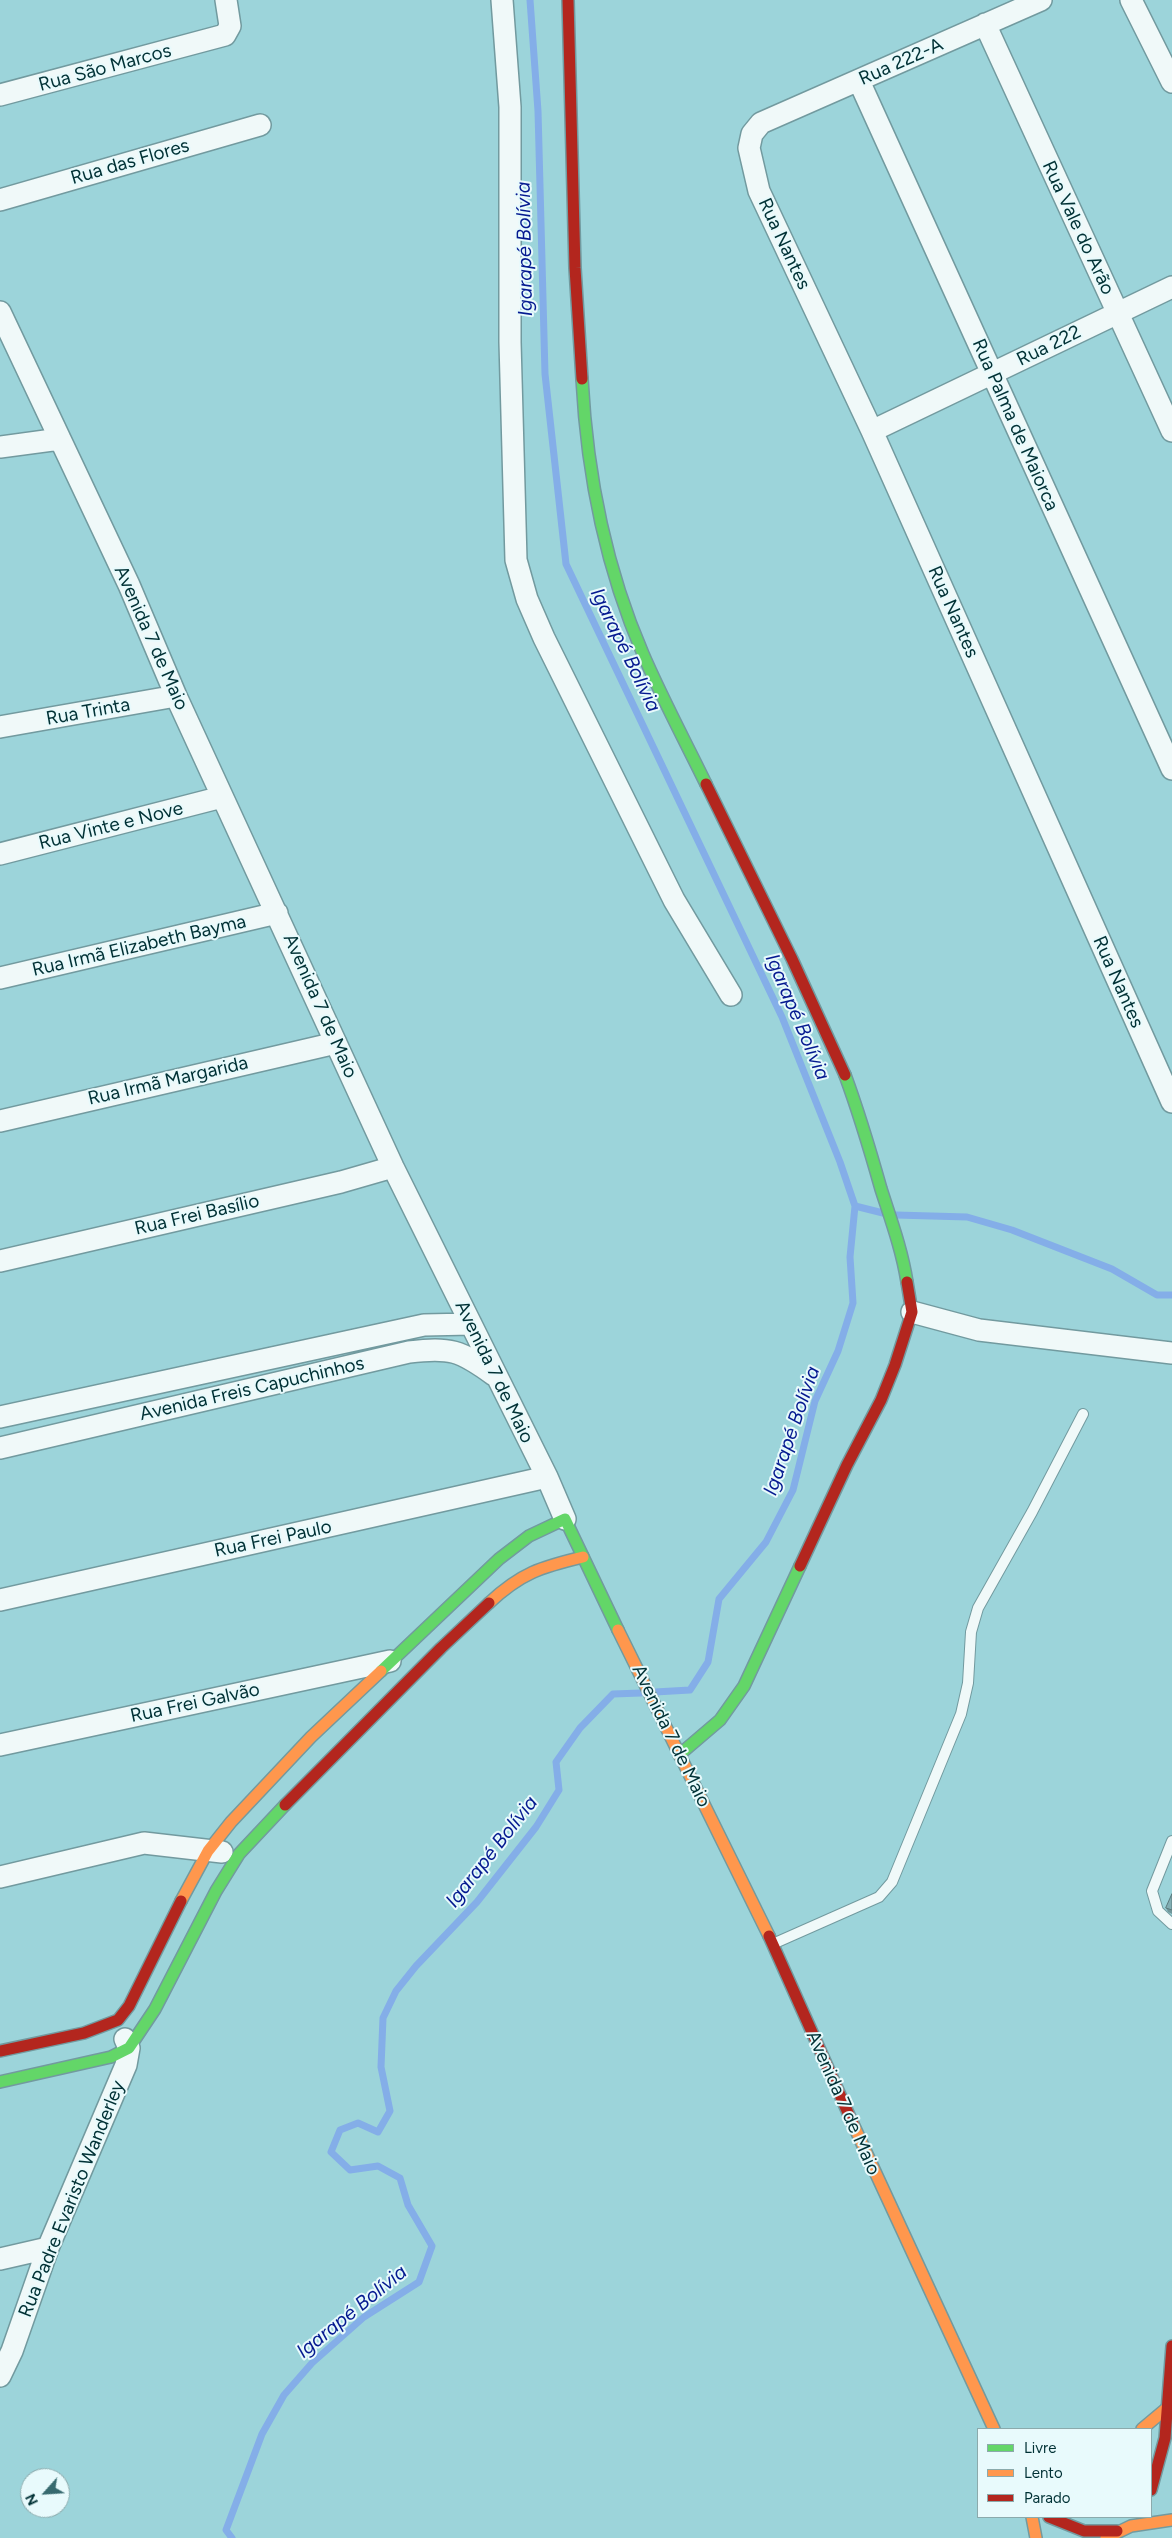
<!DOCTYPE html>
<html>
<head>
<meta charset="utf-8">
<style>
	body { margin:0 }
	#map { position:relative; width:1172px; height:2538px; overflow:hidden; background:#9cd4da; font-family:Figtree,sans-serif }
	canvas { display:block }
	.legend { position:absolute; left:977px; top:2428px; width:175px; height:90px; box-sizing:border-box; background:#e8fafc; border:1px solid #8baaac; margin:0; padding:6px 9px; list-style:none; font-size:15px; color:#003135 }
	.legend li { display:flex; align-items:center; gap:10px; height:25px }
	.legend b { width:25px; border:1px solid #8baaac }
	.north { position:absolute; left:20px; top:2468px; width:50px; height:50px; box-sizing:border-box; background:#e8fafc; border:1px solid #8baaac; border-radius:50%; rotate:244deg; font-size:14px; font-weight:700; line-height:20px; text-align:center; color:#003135 }
	.north::after { content:''; display:block; margin:auto; width:18px; height:22px; background:#376a6f; clip-path:polygon(50% 0,100% 100%,50% 72%,0 100%) }
</style>
</head>
<body>
<div id="map">
<canvas width="1172" height="2538"></canvas>
<ul class="legend">
<li><b style="height:6px;background:#63d668"></b>Livre</li>
<li><b style="height:6px;background:#ff974d"></b>Lento</li>
<li><b style="height:6px;background:#b3261e"></b>Parado</li>
</ul>
<div class="north">N</div>
</div>
<script>
const context = document.querySelector('canvas').getContext('2d');
context.lineJoin = 'round';
function strokePath(path, color, width, dash) { context.strokeStyle = color; context.lineWidth = width; context.lineCap = dash ? 'butt' : 'round'; context.setLineDash(dash || []); context.stroke(path); }
function paint(path, color) { context.fillStyle = color; context.fill(path, 'evenodd'); }
function drawText(font, color, halo, rows, align = 'center') {
  context.font = font + ' Figtree,sans-serif'; context.lineWidth = 4; context.setLineDash([]); context.textBaseline = 'middle'; context.strokeStyle = halo; context.fillStyle = color; for (const [text, x, y, turn = 0] of rows) {
    context.save(); context.translate(x, y); context.rotate((+turn || 0) * Math.PI / 180); context.textAlign = isNaN(turn) ? turn : align; if (halo) context.strokeText(text, 0, 0); context.fillText(text, 0, 0); context.restore();
  }
}
strokePath(new Path2D(`
	M530,0L538,111L545,374L566,564L782,1017L840,1162L855,1206L850,1257L853,1303L838,1351L815,1401L793,1490L766,1542L719,1599L708,1662L690,1690L655,1692
	M855,1206L883,1213
	M896,1215L967,1217L1012,1230L1112,1269L1157,1295H1172
	M232,2538L226,2530L262,2434L284,2395L312,2363L364,2317L419,2282L432,2246L408,2205L400,2178L378,2166L350,2170L331,2152L340,2130L358,2123L378,2132L390,2111L381,2067L383,2018L396,1991L416,1966L477,1902L536,1827L559,1790L556,1762L580,1728L613,1694L641,1693`), '#84aee8', 7);
const lane = new Path2D(`
	M1172,1841L1152,1891L1158,1911L1172,1924
	M775,1943L879,1897L892,1882L961,1714L968,1683L971,1632L978,1608L1032,1512L1083,1414`);
const street = new Path2D(`
	M502,0L510,107V342L516,560L527,599L544,638L674,900L731,995
	M1041,0L761,123L752,134L749,148L759,191L872,431L1172,1102
	M1131,0L1172,82
	M985,24L1172,431
	M859,81L1172,769
	M0,95L225,35L230,26L226,0
	M0,200L260,125
	M0,312L129,585L176,696L393,1167L547,1477L565,1519
	M872,431L1172,287
	M0,447L60,439
	M0,727L176,696
	M0,854L222,797
	M0,978L277,913
	M0,1121L336,1043
	M0,1261L341,1182L393,1167
	M912,1312L979,1330L1172,1353
	M0,1417L424,1325L471,1324
	M0,1448L409,1352C450,1347 460,1350 494,1375
	M0,1600L547,1477
	M0,1745L390,1661
	M0,1877L144,1843L222,1852
	M0,2259L48,2248
	M0,2376L12,2351L48,2248L126,2065L129,2048L125,2039`);
const fast = new Path2D(`
	M582,379C587,474 605,566 643,654C662,698 685,741 706,784
	M845,1075C859,1113 870,1150 881,1189C891,1220 902,1250 907,1282
	M381,1671L499,1559L529,1536L565,1519L618,1630
	M679,1755L720,1720L744,1686L800,1566
	M0,2082L111,2057L129,2048L155,2009L216,1891L239,1854L285,1805`);
const slow = new Path2D(`
	M489,1603C521,1573 541,1567 583,1557
	M618,1630L769,1936
	M181,1901L208,1851L231,1822L311,1737L381,1671
	M853,2124L994,2429
	M1142,2429L1167,2408
	M1032,2517L1036,2538
	M1106,2538L1131,2526L1172,2520`);
const jam = new Path2D(`
	M568,0L575,268L582,379
	M706,784L792,959L845,1075
	M800,1566L847,1465L881,1400L895,1365L912,1312L907,1282
	M285,1805L441,1648L489,1603
	M769,1936L853,2124
	M0,2051L84,2033L118,2020L129,2006L181,1901
	M1151,2490L1165,2438L1172,2346
	M1049,2517L1084,2531H1117`);
strokePath(lane, '#729a9f', 12);
strokePath(street, '#729a9f', 24);
strokePath(fast, '#729a9f', 14);
strokePath(slow, '#729a9f', 14);
strokePath(jam, '#729a9f', 14);
strokePath(lane, '#f0f9f9', 10);
strokePath(street, '#f0f9f9', 21);
strokePath(fast, '#63d668', 11);
strokePath(slow, '#ff974d', 11);
strokePath(jam, '#b3261e', 11);
paint(new Path2D(`
	M1172,1894V1914L1168,1912L1166,1908Z`), '#70969a');
const building = new Path2D(`
	M1172,1894V1910L1166,1908Z`);
paint(building, '#82aeb3');
strokePath(building, '#5b7a7d', 1);
drawText('19px', '#003135', '#e8fafc', [
	["Rua 222-A",901,62,-24],
	["Rua São Marcos",105,68,-15],
	["Rua das Flores",130,162,-16],
	["Rua Vale do Arão",1078,228,65],
	["Rua Nantes",784,244,65],
	["Rua 222",1049,346,-26],
	["Rua Palma de Maiorca",1015,425,66],
	["Rua Nantes",953,612,66],
	["Avenida 7 de Maio",151,638,66],
	["Rua Trinta",88,712,-10],
	["Rua Vinte e Nove",111,826,-14],
	["Rua Irmã Elizabeth Bayma",139,946,-13],
	["Rua Nantes",1118,982,66],
	["Avenida 7 de Maio",320,1006,66],
	["Rua Irmã Margarida",168,1081,-13],
	["Rua Frei Basílio",197,1215,-13],
	["Avenida 7 de Maio",494,1372,64],
	["Avenida Freis Capuchinhos",252,1389,-13],
	["Rua Frei Paulo",273,1539,-12],
	["Rua Frei Galvão",195,1703,-12],
	["Avenida 7 de Maio",671,1736,64],
	["Avenida 7 de Maio",843,2103,66],
	["Rua Padre Evaristo Wanderley",72,2199,-68]
]);
drawText('italic 20px', '#051a90', '#e8fafc', [
	["Igarapé Bolívia",525,249,-91],
	["Igarapé Bolívia",625,650,64],
	["Igarapé Bolívia",797,1017,67],
	["Igarapé Bolívia",792,1431,-71],
	["Igarapé Bolívia",492,1852,-52],
	["Igarapé Bolívia",352,2312,-39]
]);
</script>
</body>
</html>
